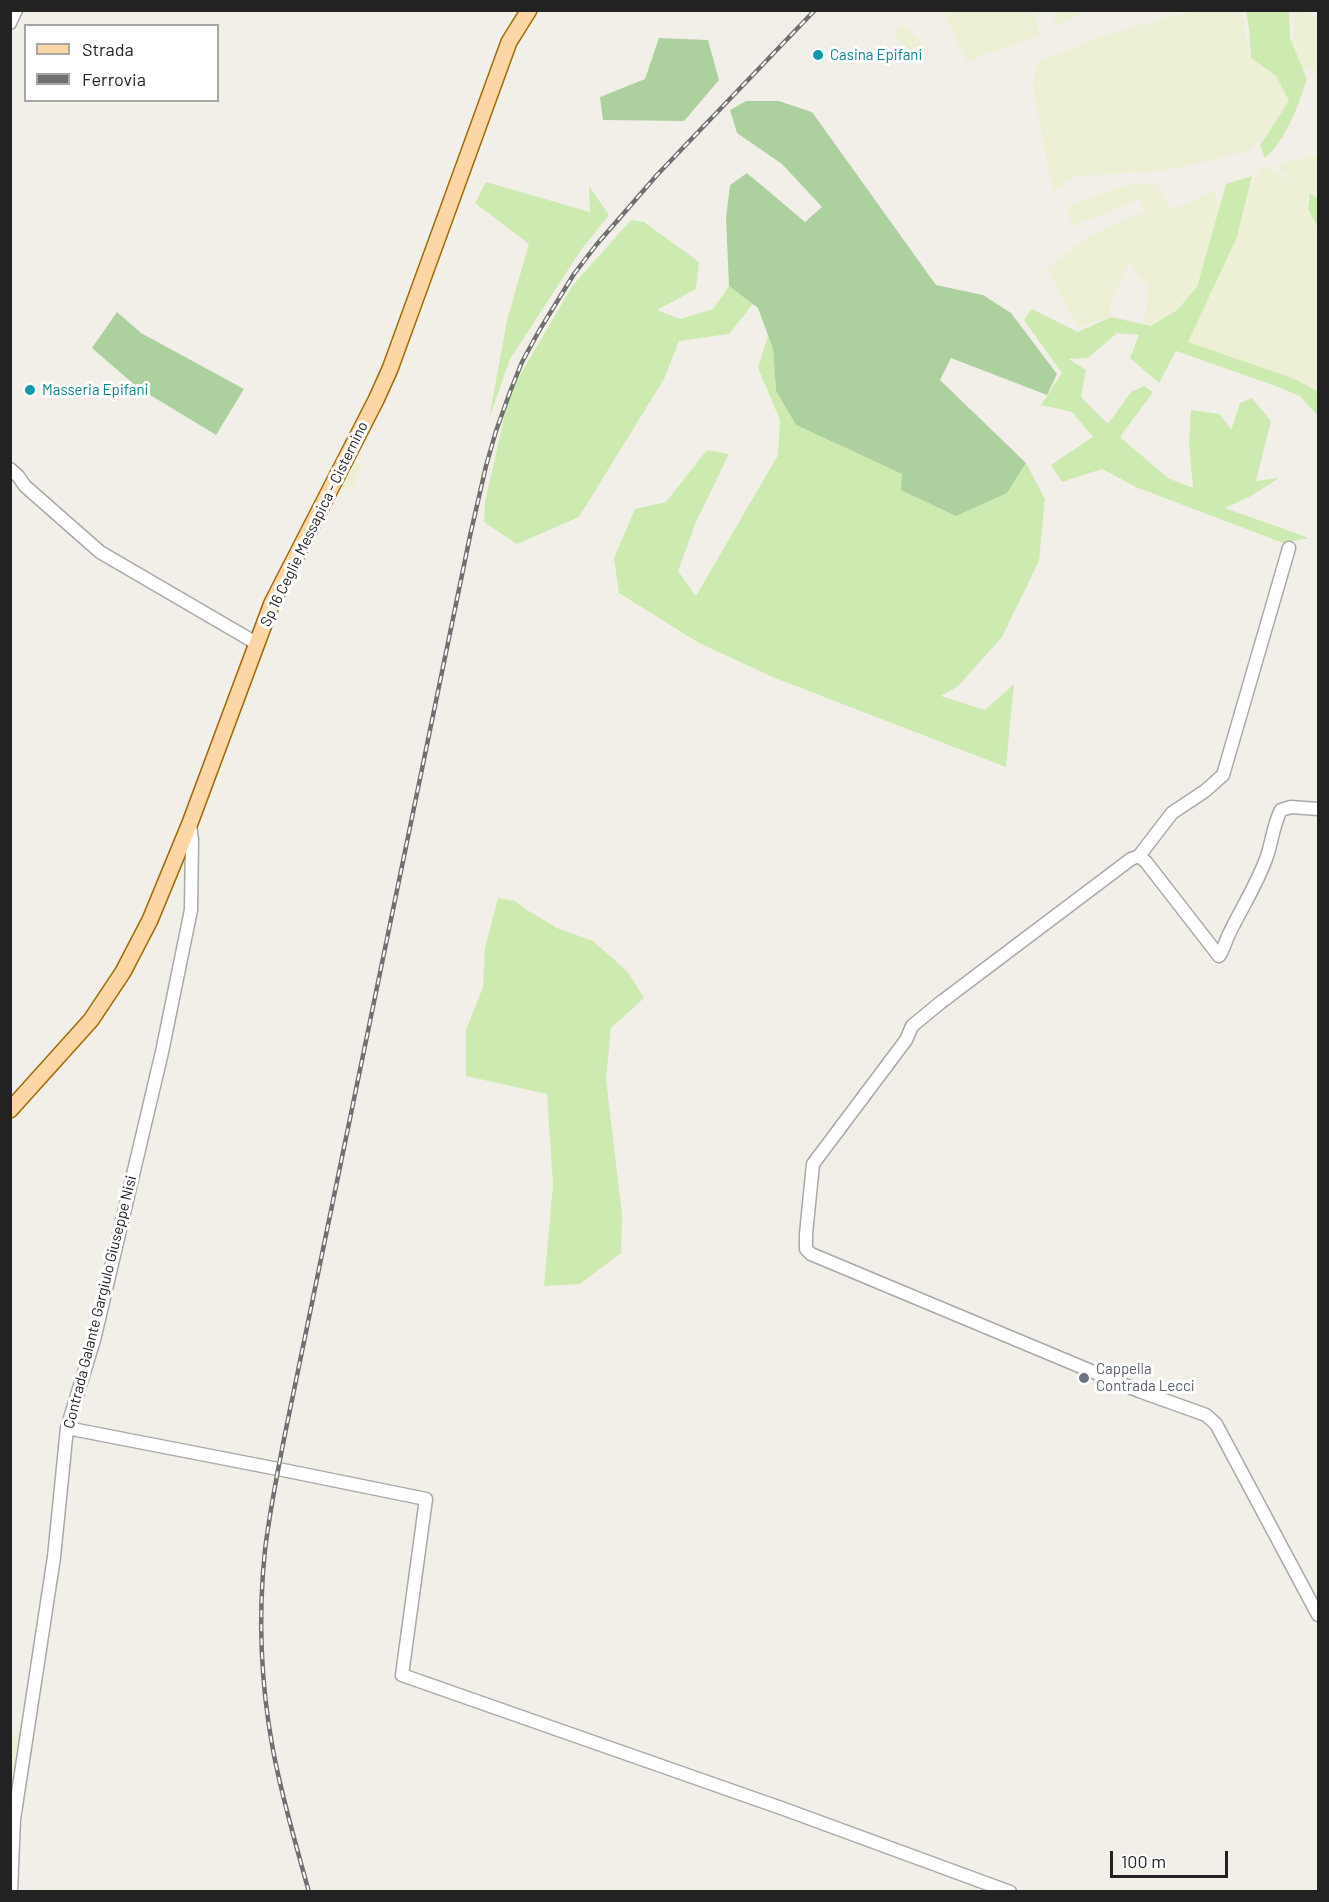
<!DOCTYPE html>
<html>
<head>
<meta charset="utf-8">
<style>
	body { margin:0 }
	#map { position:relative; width:1329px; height:1902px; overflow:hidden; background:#f2efe9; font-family:Barlow,sans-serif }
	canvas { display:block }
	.frame { position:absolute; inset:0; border:12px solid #222; pointer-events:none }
	.legend { position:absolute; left:24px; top:24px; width:195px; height:78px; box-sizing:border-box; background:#fff; border:2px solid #a7a7a7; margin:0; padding:8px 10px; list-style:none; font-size:18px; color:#222 }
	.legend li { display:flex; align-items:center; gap:12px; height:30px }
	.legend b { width:30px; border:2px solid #a7a7a7 }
	.scale { position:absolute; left:1110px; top:1851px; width:118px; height:27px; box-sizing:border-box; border:3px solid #222; border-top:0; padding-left:8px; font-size:18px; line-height:21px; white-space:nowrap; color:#222; -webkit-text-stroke:4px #fff; paint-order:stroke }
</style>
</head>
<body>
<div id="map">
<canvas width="1329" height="1902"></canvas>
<div class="frame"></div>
<ul class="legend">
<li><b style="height:8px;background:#fcd6a4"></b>Strada</li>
<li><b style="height:8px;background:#707070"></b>Ferrovia</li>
</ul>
<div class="scale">100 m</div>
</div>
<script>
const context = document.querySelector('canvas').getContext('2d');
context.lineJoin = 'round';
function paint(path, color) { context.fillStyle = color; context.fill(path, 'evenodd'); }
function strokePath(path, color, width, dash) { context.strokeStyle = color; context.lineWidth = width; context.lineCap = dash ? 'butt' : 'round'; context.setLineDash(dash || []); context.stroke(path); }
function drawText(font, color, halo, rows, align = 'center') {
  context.font = font + ' Barlow,sans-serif'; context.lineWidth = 6; context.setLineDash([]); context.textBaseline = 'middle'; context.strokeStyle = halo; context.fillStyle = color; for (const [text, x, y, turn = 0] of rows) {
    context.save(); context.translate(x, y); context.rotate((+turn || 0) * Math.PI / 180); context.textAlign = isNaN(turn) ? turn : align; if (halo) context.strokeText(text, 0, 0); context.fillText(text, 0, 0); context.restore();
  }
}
paint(new Path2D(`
	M944,11H1036L1039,35L966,62Z
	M1052,11V10L1089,11L1056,26Z
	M1190,11H1240L1251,58L1276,76L1289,101L1275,124L1249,151L1164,171L1076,176L1053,192L1033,88L1036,63L1099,37Z
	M1295,11H1305L1318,18V71L1298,68L1292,44Z
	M903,25L925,45L913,56L893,33Z
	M1318,154V198L1307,191L1308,209L1318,228V389L1188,342L1237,237L1248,192L1262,164L1301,186L1275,166Z
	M1134,183L1157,185L1169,208L1190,204L1215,188L1219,211L1197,287L1177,310L1151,326L1144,324L1149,286L1129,263L1110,301L1111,317L1079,327L1047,270L1073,247L1103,229L1144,212L1139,199L1072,227L1067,205Z
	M352,461L362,464L352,492L341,485Z
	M11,1735L22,1737L11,1831Z`), '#eef0d5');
paint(new Path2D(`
	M1246,11H1289L1290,38L1307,79C1297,108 1288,137 1265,158L1260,145L1289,101L1276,76L1251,58L1249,28Z
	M1252,176L1237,237L1188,342L1292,378L1318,391V416L1300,396L1273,385L1176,351L1159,383L1130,358L1139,335L1117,333L1088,358L1069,359L1086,370L1081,397L1108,424L1131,392L1144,386L1153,392L1120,437L1168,478L1193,488L1189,443L1191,410L1220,414L1231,430L1240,403L1252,398L1271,421L1256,481L1279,478L1251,496L1225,508L1309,538L1283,543L1136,487L1102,469L1062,482L1051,465L1093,437L1072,412L1041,405L1062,373L1024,320L1032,309L1078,332L1111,317L1151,326L1177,310L1197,287L1226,184Z
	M486,182L590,212L589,186L609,215L581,250L510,359L489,419L507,320L529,244L475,203Z
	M1310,193L1318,199V228L1308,209Z
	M631,220L644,222L699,262L696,289L657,310L680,319L713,309L729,286L753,304L729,334L679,341L664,379L579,517L517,544L484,522L485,502L510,392L573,285Z
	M768,335L773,349L776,391L796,425L902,474L1007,493L1026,463L1045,499L1039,561L1002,637L958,686L941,696L985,710L1014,684L1006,767L775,678L699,643L619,593L614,558L635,509L666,502L707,450L729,454L696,522L678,571L696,596L778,455L780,420L758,368Z
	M498,898L515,901L527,910L557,928L593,941L628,972L644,998L611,1028L606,1079L622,1214L621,1253L580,1284L544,1286L553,1184L547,1094L466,1076V1030L483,987L485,948Z`), '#cdebb0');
paint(new Path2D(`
	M659,38L708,40L719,80L684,121L603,120L600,97L645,79Z
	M746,101H779L812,112L936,285L983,295L1011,313L1057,374L1047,395L951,358L940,380L1026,463L1007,493L956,516L901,490L902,474L796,425L776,391L773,349L758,308L729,286L726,218L730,185L747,173L805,222L822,207L782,164L737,133L730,110Z
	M117,312L141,333L244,389L216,435L137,387L92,348Z`), '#add19e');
const minor = new Path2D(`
	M10,23L16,10
	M10,469L18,476L25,486L100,552L256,643
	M1318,809L1291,807L1281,810C1273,825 1272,843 1266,859C1256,886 1241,909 1229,934C1225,942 1224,949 1219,956L1146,862L1139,856L1131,859L940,1003L912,1026L906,1040L813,1164L806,1234V1249L811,1254L1139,1391L1206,1415L1216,1424L1318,1615
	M1139,856L1172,813L1205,791L1223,775L1289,548
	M67,1428L278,1469L426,1499L402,1675L784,1809L1010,1892
	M11,1892L14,1819L54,1557L67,1428L94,1340L162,1052L191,910L192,840L190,824`);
const major = new Path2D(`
	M10,1110L91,1020L123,972L150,920L190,823L272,603L376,400L390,369L509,42L529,10`);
strokePath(minor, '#a9a9a9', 15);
strokePath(major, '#a06b00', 18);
strokePath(minor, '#fff', 12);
strokePath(major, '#fcd6a4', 15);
const rail = new Path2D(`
	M309,1892C296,1845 282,1798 273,1750C261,1685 258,1616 265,1550C270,1509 278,1469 286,1429L470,536L486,466L496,431L510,392L522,362L539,331L574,274L597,244L657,175L815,10`);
strokePath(rail, '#707070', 4.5);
strokePath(rail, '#fff', 2, [7]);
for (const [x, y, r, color] of [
	[818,55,6,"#0f9aa8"],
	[30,390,6,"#0f9aa8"],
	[1084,1378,6,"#6b7280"]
]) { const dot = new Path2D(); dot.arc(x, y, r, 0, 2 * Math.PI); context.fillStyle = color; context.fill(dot); strokePath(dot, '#fff', 2); }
drawText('15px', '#0d838f', '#fff', [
	["Casina Epifani",830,55],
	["Masseria Epifani",42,390]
], 'left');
drawText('15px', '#222', '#fff', [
	["Sp 16 Ceglie Messapica - Cisternino",314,524,-64],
	["Contrada Galante Gargiulo Giuseppe Nisi",100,1302,-76]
]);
drawText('15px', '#5b616d', '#fff', [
	["Cappella",1096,1369],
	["Contrada Lecci",1096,1386]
], 'left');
</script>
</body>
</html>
